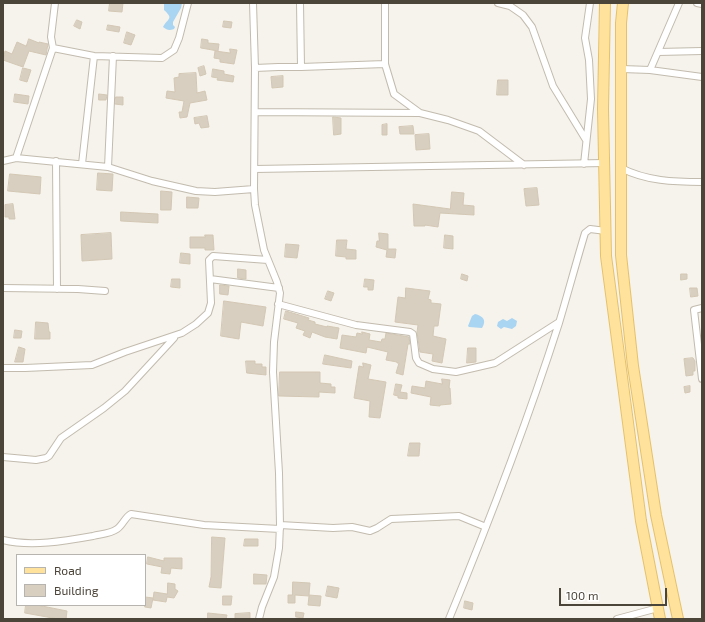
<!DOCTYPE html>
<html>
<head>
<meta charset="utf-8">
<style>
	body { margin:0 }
	#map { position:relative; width:705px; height:622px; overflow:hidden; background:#f6f3ec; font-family:"Exo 2",sans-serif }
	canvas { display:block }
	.frame { position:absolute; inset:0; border:4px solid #4b4439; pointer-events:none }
	.legend { position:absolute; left:16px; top:554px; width:130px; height:52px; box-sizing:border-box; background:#fff; border:1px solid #b7b4b0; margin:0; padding:5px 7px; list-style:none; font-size:12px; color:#4b4439 }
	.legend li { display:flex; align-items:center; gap:8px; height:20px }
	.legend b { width:20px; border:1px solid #b7b4b0 }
	.scale { position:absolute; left:559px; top:588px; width:108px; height:18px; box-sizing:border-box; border:2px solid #4b4439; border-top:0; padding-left:5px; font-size:12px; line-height:14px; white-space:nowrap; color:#4b4439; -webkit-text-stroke:3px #fff; paint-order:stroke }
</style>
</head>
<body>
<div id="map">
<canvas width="705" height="622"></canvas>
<div class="frame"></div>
<ul class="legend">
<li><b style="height:5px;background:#ffe39c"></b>Road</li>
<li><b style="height:11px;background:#d8cfc1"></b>Building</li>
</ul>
<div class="scale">100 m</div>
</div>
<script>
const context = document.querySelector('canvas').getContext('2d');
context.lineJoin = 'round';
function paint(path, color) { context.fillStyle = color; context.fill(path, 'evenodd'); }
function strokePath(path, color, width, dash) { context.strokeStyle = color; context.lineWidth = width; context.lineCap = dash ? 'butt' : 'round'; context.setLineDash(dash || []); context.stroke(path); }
paint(new Path2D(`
	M164,3H182L181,8L173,22V25L175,27L174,29C169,31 167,30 163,27C168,18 174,19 164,10Z
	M475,314C483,316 487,320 482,328L469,327L468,326L472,316Z
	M512,318L517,321L516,326L512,329L504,327L501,329L497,326L498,322L503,319L507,321Z`), '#a9d4f2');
const building = new Path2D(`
	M110,3H123L122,12L109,11Z
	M77,20L82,22L80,29L74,26Z
	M224,21L232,22L231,28L223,27Z
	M108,25L120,27L119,32L107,30Z
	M127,32L135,35L131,45L124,43Z
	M29,39L39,43V42L48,44L46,55L29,51L23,67L3,60L5,51L12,54L17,42L26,46Z
	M202,39L208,40V43L219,44L218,51L201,48Z
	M230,49L237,50L234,64L220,62V59L214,58L215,51L230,53Z
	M204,66L206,74L200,76L198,68Z
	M23,68L31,70L27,82L20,80Z
	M213,69L224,71V74L234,76L233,82L217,80L218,78L212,77Z
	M196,73L197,93L205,91L207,100L190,103L187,117L180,118L179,112H182L184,101L166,98L167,91L175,92L174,78L179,77V74Z
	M283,76V87L272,88L271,77Z
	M498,80H508V95H497Z
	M15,94L29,96L28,104L14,102Z
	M99,94L107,95L106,100H99Z
	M116,97H123V105L115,104Z
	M207,116L209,127L201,128L199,123L195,124L194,118Z
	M333,117L341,118V134L334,135Z
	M387,124V135H382V125Z
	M413,126L414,134H400L399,127Z
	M429,134L430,149L416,150L415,135Z
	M98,173L113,174L112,191L97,190Z
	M10,174L41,177L40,194L8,191Z
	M537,188L539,205L526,206L524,189Z
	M161,191L172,192L171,210H161Z
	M452,192L464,193L463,205L474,206V215L440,213L438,227L425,225V226H414L413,204L450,209Z
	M187,197L199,198L198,208H187Z
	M13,204L15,219H9V217H5V205Z
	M121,212L158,214V223L121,221Z
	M111,233L112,259L82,261L81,235Z
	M379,233L388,234V249H396L395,258L386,257L387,250L376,247L377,241H379Z
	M205,235H213L214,250H205V248H190V237H205Z
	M445,235L453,236V249L444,248Z
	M337,240H347L346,249L356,250V259H346V257L336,256Z
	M286,244L299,245L297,258L285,257Z
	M181,253L190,254V264L180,263Z
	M238,269L246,270V279L238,278Z
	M462,274L468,276L467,281L461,279Z
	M681,274H687V279L681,280Z
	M172,279H180V288L171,287Z
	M365,279L374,280L373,290H368V287H364Z
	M220,285L229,286L228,295L220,294Z
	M406,288L430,291L428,299L431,300V303L441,304L438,326H434L433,336L446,339L442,363L432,361L433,354L420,352L417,332L418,325L395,322L398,297L405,298Z
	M690,288H697L698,296L691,297Z
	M328,291L334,293L331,301L325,299Z
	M224,301L266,307L263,326L241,322L239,339L221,336Z
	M286,311L309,318L308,320L315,322V324L327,327V326L339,328L337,339L325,337L312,332L310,338L303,335L305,331L296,328L298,323L284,319Z
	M36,322L48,323L49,332H50V339H35Z
	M15,330L22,331L21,338H14Z
	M362,332L370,334L369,340L381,342L382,339H385L386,333L409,337L410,344H408L403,375L396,373L399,363H397V362L386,360L388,352L367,347L366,353L340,348L342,335L356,337L357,333L362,334Z
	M19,347L25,349L23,362H15Z
	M468,348H476V362L467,363Z
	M325,355L352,361L351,368L323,364Z
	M693,358L695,361V371H693V375L686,376L684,359Z
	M246,361H255V364H262V367H266V375L247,373Z
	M363,363L371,365L368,379L386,382L380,418L369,417L370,401L354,398L359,366L363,367Z
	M280,372H320V383L331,384V387H335V393L319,392V397L279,396Z
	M442,379L450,380L449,388H450L451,404L440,405V406L430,405L431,397L411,393L412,386L425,388L426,381L442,384Z
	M396,384L402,385L400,392L407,393V399L398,398V396L394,395Z
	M690,386V392L685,393L684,387Z
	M410,443H420L419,456H408Z
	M212,537L225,538L221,588L209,587L211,577Z
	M245,539H258V546H244Z
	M148,557L164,561V558H182V569L171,568L170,574L161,573L162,567L147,564Z
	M254,574L267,575L266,584H254Z
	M293,582L310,583L309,595L321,596L320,606L308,605L309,596L295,595V603H288V595H292Z
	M168,583L175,584V589L178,591L174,598L167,597L166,602L153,600L154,592L167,594Z
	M328,586L339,588L337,598L326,596Z
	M223,596H232L231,605H223Z
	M145,597L153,598L151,608L145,607Z
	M465,601L473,603L472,610L464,608Z
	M26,605H37L67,611L66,619H58L25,613Z
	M296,612L304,613L303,618L296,617Z
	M208,613L227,615L226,619H208Z
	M250,613V619H235V614Z`);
paint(building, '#d8cfc1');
strokePath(building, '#d3c7b4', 1);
const street = new Path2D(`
	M253,3L255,68
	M385,3V64L394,94L420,113L448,120L479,131L524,165
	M498,3L510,6L523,15L532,27L553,86L586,140
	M697,3L702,4
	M53,48L94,56L162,58L174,50L179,38L188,3
	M658,52L702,51
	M301,67L385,64
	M622,69L650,70L679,3
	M650,70L702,77
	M255,112L420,113
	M16,158L53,48L51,37L55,3
	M3,161L16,158L108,167L152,181L196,191L215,192L254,189
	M56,161L57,289
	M82,164L94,56
	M584,164L591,99L589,60L585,38L590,3
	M108,167L113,56
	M621,168C646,181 674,182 702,182
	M255,169L605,163
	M210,279L279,288
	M3,288L78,289L105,291
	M278,304L356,325L410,332L413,334L416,358L419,363L433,369L456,372L495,363L559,322
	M702,308L694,310L702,379
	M3,368H25L92,365L125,352L182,333L196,324L208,313L211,303L209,260L213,256L268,260
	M3,457L36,460L46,458L49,456L61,438L104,408L125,391L174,338
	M280,525L333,528L352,527L370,531L377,528L391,519L459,516L486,527
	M3,540C31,547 65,541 93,536C100,534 110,534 117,529C123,525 125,517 131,514L204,525L280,529
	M259,619L262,607L274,577L279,548L280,525L279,473L273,372L274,342L280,293L277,282L264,250L255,205L254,189L255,68L278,67H301L300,3
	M449,619C489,522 527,423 559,323C568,293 576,263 585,233L590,229L606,231
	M617,619L658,608`);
const primary = new Path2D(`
	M605,3L603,109L606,256L641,521L660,619
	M623,3L621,23V255L633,366L656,515L678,619`);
strokePath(street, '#c2bbae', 8);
strokePath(primary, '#e6c16a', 12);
strokePath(street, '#fff', 6);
strokePath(primary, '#ffe39c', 10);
</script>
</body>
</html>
